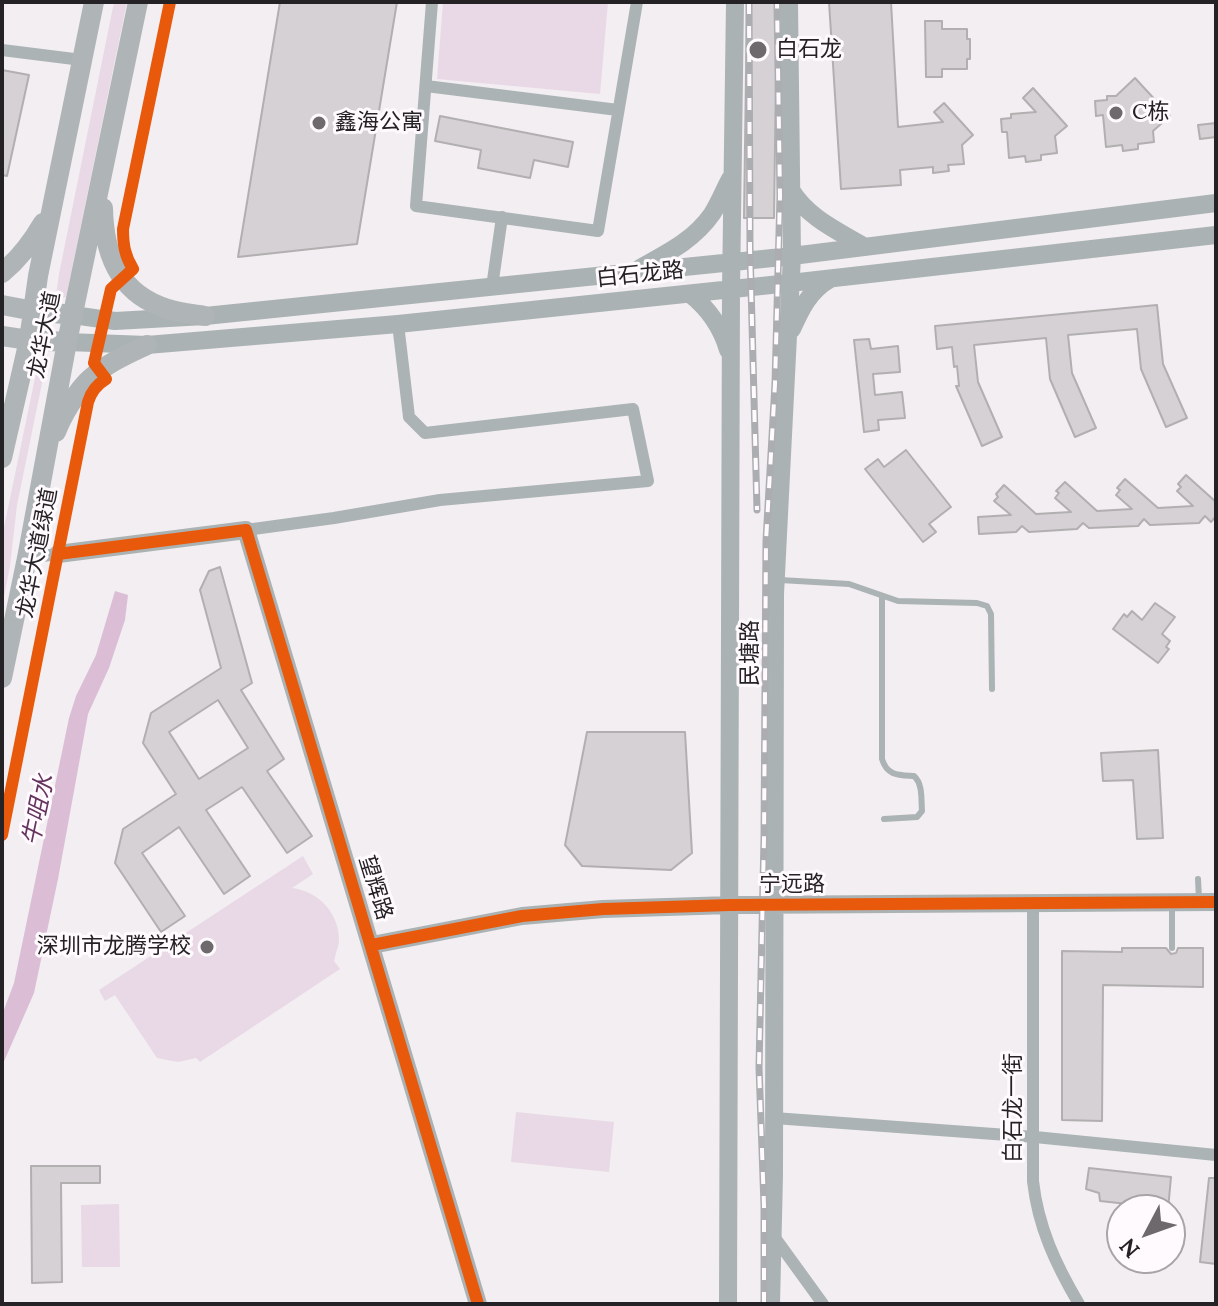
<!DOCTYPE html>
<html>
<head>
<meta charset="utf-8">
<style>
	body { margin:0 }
	#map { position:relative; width:1218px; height:1306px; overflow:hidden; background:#f2eef1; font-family:Lora,serif }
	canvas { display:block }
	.frame { position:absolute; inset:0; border:4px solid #252225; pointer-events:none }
	.north { position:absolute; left:1106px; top:1194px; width:80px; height:80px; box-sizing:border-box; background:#fffafe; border:2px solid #a8a4a7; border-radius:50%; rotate:229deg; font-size:22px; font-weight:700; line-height:32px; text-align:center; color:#252225 }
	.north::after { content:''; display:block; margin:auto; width:28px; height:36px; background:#6d696c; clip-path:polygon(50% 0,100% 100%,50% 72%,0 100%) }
</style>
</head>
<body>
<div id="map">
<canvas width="1218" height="1306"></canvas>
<div class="frame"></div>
<div class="north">N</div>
</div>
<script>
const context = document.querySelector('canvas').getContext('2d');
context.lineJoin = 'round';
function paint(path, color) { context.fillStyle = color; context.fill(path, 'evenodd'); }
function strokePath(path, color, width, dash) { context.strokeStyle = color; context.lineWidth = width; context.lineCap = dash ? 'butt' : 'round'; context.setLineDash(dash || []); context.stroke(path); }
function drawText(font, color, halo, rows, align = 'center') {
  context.font = font + ' Lora,"Noto Sans SC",serif'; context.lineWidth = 6; context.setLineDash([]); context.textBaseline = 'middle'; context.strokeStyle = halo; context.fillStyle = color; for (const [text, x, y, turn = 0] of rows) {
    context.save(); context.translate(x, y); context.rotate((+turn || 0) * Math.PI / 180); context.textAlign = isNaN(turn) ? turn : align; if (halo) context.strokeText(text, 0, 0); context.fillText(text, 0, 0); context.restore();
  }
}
paint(new Path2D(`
	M114,2H127L67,293L66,297L60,299L56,295L59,274Z
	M443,2H608L600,94L437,79Z
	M40,354H48L17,505L10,566L2,607V537Z
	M303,856L313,874L292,888C318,891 340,913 339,942C338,948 335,955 334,961L340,969L200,1062L196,1058L178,1062L157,1058L115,995L105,1001L99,990Z
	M516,1112L614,1122L609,1172L511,1162Z
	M119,1204L120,1267H82L81,1205Z`), '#e9d9e6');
paint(new Path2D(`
	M115,591L128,595L125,620L109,668L88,714L58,879L34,993L2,1066V1015L14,983L69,718L76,696L96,655Z`), '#dbbed6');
const building = new Path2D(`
	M280,2H397L357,244L238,257Z
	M747,2H777L774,218H744Z
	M829,2H891L898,127L943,122L934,112L944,103L973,135L962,145L964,164L948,165L949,171L933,173V167L900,170L901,185L841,189Z
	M925,21H942V29H967V39H970V59H967V69H942V77H926Z
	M2,70L29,75L7,176L2,175Z
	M1135,78L1170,116L1153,131L1154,142L1138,144V149L1123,151L1122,145L1106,147L1103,115L1096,116L1095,101L1107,100V96H1116Z
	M1033,88L1067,126L1055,136L1057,153L1041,155V160L1026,162L1025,156L1009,158L1007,132H1002L1001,119L1011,118V114L1036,112L1023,98Z
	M440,116L573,142L568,167L534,160L530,178L478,168L481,150L435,141Z
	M1216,123V137L1200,139L1198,125Z
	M1157,305L1163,364L1187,418L1166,427L1141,369L1137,329L1068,335L1072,373L1096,428L1075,437L1050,379L1046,338L974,345L978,382L1002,437L982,446L956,386H959L957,366L954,367L952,347L937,349L935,326Z
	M869,339L871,349L898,346L900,372L873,374L875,395L902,392L905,418L878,420L879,430L864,432L854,340Z
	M906,450L951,507L929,524L936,532L923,542L865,469L878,459L884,467Z
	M1186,475L1216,502V516L1211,522L1205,516L1199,523L1150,525L1144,519L1138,526L1089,528L1083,523L1077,529L1029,532L1022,526L1016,532L979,534L978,517L1011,515L994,501L998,497L996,494L1004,485L1036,514L1071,512L1055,498L1059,493L1056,491L1065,482L1097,511L1132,509L1116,495L1120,490L1117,488L1125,479L1158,508L1193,506L1177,491L1181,487L1178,484Z
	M220,567L252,683L241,690L284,759L267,771L312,836L287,853L242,787L206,810L250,876L224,894L179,827L142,853L185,916L161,932L115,863L123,829L176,794L143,743L151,713L221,668L200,590L209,571ZM218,700L248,748L199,779L169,732Z
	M1155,603L1175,617L1162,634L1170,641L1166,647L1169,649L1158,663L1113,629L1124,614L1127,617L1132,611L1142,620Z
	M587,732H685L692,853L671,870L582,866L565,845Z
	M1158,750L1163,838L1137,839L1133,780L1103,781L1101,753Z
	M1122,948H1166L1171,954L1176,953L1178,948H1203V987L1103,985L1102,1121L1062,1120V951L1122,952Z
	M31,1166H100V1183H61L62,1282L32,1283Z
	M1089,1168L1171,1177L1168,1210H1146V1206L1100,1201L1099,1193L1086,1189Z
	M1209,1178H1216V1264L1200,1262Z`);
paint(building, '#d5d1d4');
strokePath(building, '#b2afb1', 2);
strokePath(new Path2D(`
	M780,580L849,584L898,601L977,603L987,606L991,614L992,689
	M882,596V759C887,776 899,775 914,776C923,784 921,799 922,811L917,817L884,819
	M1198,879L1199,899
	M1172,906V948`), '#abb3b4', 6);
strokePath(new Path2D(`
	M432,2L416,206L598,231L637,2
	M2,50L82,60
	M426,86L618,110
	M492,287L502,217
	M246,530L334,518L440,500L648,481L633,409L425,433L409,417L398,324
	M27,558L58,554
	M1033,904V1181C1038,1227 1056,1265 1079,1304
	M774,1118L1035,1137L1216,1155
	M773,1235L823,1304`), '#abb3b4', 12);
strokePath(new Path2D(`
	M791,190C808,218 838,231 865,247
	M640,268C667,253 694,240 712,214C719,203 724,190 730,179
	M690,294C709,309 721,326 728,350
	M73,315L115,321L205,316L792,256L1216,203
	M792,329C801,309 810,290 830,279
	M67,342L147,345L398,324L790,283L1216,235
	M58,554L246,530L478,1304
	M372,945L522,916L603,909L730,905L1216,902
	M728,1304L731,290L735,2
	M771,1304L774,1175L775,594L792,256L789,2`), '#abb2b3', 18);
strokePath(new Path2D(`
	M103,208C104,255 119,294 168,309C179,313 193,314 205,316
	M2,273C19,259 32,242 43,223
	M2,305L34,311L73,315
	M2,336L29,340L67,342
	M56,432C62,416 78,389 91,378C107,363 128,354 147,345
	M2,458L29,340L38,276L94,2
	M2,678L27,558L67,342L138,2`), '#afb5b6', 20);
const rail = new Path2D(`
	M749,2L750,248L757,510
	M764,1304V1205L759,1067L764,839L766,541L775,384L780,196L777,2`);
strokePath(rail, '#acadb0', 7);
strokePath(rail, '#fffafe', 4, [12]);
strokePath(new Path2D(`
	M58,554L246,530L478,1304
	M2,835L88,402C91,392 96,385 106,379L94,363L111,289L133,269C125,256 123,245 123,229L170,2
	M372,945L522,916L603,909L730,905L1216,902`), '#e8590c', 12);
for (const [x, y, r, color] of [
	[758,50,10,"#6d696c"],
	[1116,113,8,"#6d696c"],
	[319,123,8,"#6d696c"],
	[207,947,8,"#6d696c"]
]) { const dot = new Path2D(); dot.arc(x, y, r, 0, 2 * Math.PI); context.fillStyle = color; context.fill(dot); strokePath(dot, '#fffafe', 3); }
drawText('22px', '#252225', '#fffafe', [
	["白石龙",776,50],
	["C栋",1132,113],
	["鑫海公寓",335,123],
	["深圳市龙腾学校",191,947,"right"]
], 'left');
drawText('22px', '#252225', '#fffafe', [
	["白石龙路",640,275,-6],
	["龙华大道",45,335,-79],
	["龙华大道绿道",38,553,-79],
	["民塘路",751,653,-90],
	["宁远路",792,885],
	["望辉路",375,888,73],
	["白石龙一街",1014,1108,-90]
]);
drawText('italic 24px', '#65345f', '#fffafe', [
	["牛咀水",39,810,-78]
]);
</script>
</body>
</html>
